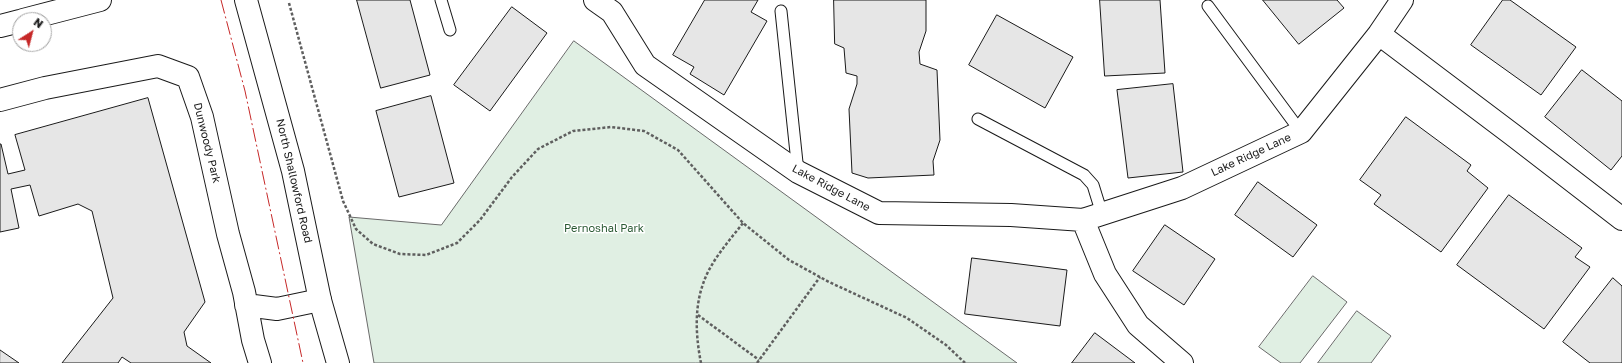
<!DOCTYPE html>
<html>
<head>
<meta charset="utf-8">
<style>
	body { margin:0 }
	#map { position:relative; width:1622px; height:363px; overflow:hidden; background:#fff; font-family:"Golos Text",sans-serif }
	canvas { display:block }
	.north { position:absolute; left:12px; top:12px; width:40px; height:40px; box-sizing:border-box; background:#fff; border:1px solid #a3a3a3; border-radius:50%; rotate:36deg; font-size:11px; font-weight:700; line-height:16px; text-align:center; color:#1a1a1a }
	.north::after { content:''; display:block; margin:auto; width:14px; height:18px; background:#c62828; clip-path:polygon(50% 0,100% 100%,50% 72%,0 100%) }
</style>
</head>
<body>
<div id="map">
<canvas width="1622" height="363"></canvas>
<div class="north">N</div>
</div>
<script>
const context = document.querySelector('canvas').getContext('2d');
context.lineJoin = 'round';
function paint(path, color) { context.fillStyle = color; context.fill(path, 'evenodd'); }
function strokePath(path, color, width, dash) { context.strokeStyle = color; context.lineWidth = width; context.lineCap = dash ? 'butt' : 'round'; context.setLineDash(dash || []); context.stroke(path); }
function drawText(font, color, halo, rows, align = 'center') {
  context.font = font + ' "Golos Text",sans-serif'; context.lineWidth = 3; context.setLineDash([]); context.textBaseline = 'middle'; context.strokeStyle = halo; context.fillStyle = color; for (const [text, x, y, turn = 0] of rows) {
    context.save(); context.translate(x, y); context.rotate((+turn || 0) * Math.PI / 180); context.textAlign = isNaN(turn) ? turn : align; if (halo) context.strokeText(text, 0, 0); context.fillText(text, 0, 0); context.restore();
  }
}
const green = new Path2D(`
	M574,41L1017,363H374L349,217L441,225Z
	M1313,276L1347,302L1300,363H1281L1259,347Z
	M1357,311L1391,336L1371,363H1318Z`);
paint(green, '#e0efe3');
strokePath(green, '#6a6a6a', 1);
const building = new Path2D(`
	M357,0H410L430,75L381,88Z
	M705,0H758L751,12L767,21L724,95L690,74L694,67L673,55Z
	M834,0H926V31L919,52L920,64L937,70L940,140L933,161L934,175L868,178L852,173L849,109L857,84V76L846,73L844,48L835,44Z
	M1100,0H1160L1165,73L1105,76Z
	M1263,0H1337L1344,8L1299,44Z
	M1503,0H1510L1576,47L1541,95L1471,45Z
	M512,7L547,33L490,111L454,85Z
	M997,15L1073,57L1045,108L969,65Z
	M1582,70L1622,101V156L1611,170L1545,117Z
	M1173,84L1183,172L1128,178L1117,90Z
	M431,96L454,183L399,197L376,111Z
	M148,98L205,302L184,332L187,346L211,363H131L122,357L118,363H62L113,298L92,211L78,204L39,216L30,185L11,189L19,228L0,232V144H1L8,174L25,170L15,135Z
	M1406,117L1471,165L1467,171L1488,188L1441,252L1374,204L1381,195L1360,180Z
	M1258,182L1317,225L1293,257L1235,215Z
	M1509,195L1582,248L1575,257L1590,267L1544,329L1457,265Z
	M1165,225L1215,259L1184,305L1133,271Z
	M972,258L1067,270L1060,326L965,314Z
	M1613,278L1622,286V363H1590L1563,342Z
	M1095,333L1135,363H1072Z
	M0,350L19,363H0Z`);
paint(building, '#e6e6e6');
strokePath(building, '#1a1a1a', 1);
const lane = new Path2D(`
	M441,0L450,30
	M1208,6L1301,132
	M781,11L798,172
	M978,119L1084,175L1093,185L1102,214`);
const street = new Path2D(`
	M595,0L612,12L645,65L798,172L879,213L1011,215L1083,220L1105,274L1138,325L1182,363
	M23,20L100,0
	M0,26L20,21
	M1379,34L1513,135L1622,219
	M0,100L45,88L158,66L188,77L202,117L228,234L244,292L253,340L260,363
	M1083,220L1182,188L1301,132L1379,34L1402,0
	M246,305L277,309L320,300`);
const secondary = new Path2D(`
	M246,0L293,171L320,300L338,363`);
strokePath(lane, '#1a1a1a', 13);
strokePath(street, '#1a1a1a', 24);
strokePath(secondary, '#1a1a1a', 24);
strokePath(new Path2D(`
	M289,3L343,201L356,229L373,244L400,254L426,255L457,243L480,220L512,177L538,149L573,131L611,127L644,131L678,150L743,223L789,260L829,282L907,318L946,345L965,363
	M698,315L759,360
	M701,363C696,338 694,309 703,284C710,262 729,241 743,223
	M757,363L820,277`), '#5f5f5f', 2.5, [3, 2]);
strokePath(lane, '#fff', 11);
strokePath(street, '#fff', 22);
strokePath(secondary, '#fff', 22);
strokePath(new Path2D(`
	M221,0L245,91L303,363`), '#c62828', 1, [14, 3, 2, 3]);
drawText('11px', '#1a1a1a', '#fff', [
	["Dunwoody Park",207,143,76],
	["Lake Ridge Lane",1251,155,-25],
	["North Shallowford Road",294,181,77],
	["Lake Ridge Lane",831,188,28]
]);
drawText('11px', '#2b5a34', '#fff', [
	["Pernoshal Park",604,229]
]);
</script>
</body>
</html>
